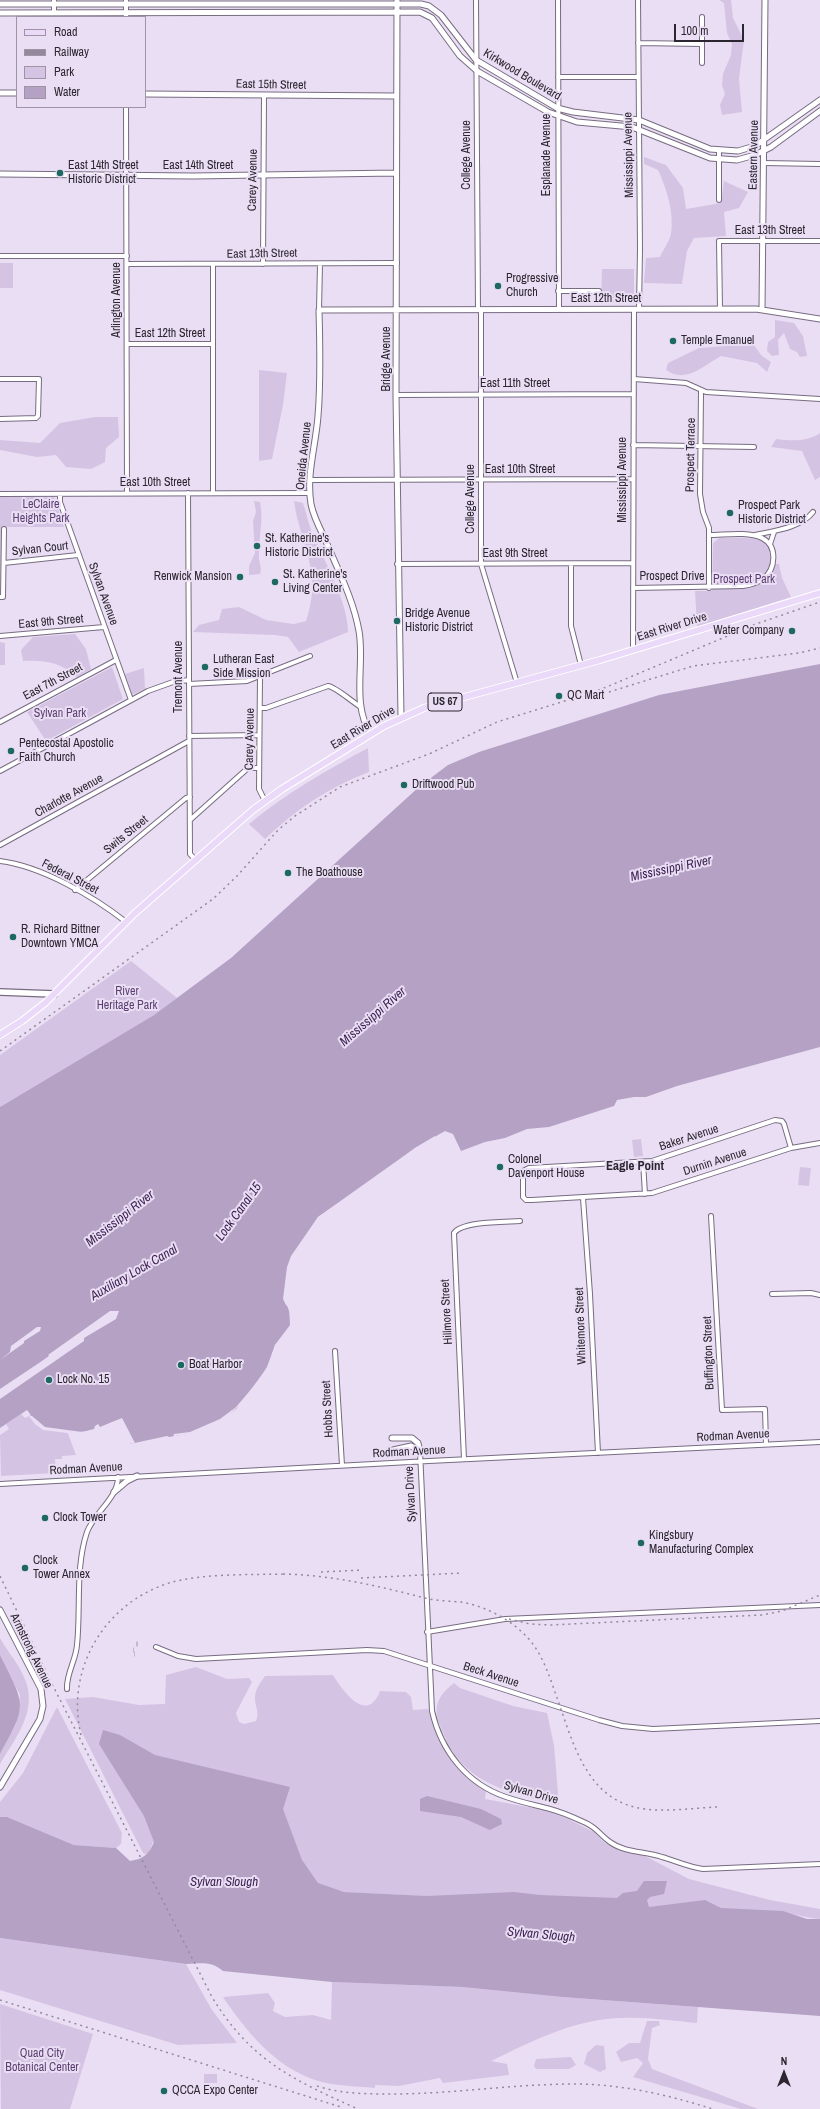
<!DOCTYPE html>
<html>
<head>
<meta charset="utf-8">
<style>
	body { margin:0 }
	#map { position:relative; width:820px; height:2109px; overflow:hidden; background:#eadef5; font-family:"Archivo Narrow",sans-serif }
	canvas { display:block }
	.legend { position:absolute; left:16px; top:16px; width:130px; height:92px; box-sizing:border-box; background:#eadef5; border:1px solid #9e94a6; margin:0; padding:5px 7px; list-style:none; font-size:12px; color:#2b262f }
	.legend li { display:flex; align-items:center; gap:8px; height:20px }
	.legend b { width:20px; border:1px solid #9e94a6 }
	.north { position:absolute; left:764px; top:2053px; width:40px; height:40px; -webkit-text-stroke:3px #eadef5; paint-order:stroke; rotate:0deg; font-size:11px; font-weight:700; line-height:16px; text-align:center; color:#2b262f }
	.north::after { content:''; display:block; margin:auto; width:14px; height:18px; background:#2b262f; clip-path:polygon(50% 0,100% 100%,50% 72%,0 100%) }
	.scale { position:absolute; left:674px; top:24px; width:70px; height:18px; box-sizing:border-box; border:2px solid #2b262f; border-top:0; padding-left:5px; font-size:12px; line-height:14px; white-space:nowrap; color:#2b262f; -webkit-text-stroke:3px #eadef5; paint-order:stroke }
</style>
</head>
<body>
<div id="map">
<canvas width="820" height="2109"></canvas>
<ul class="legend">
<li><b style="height:5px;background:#ebd9f9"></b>Road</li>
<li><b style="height:5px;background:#928a9a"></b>Railway</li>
<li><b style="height:11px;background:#d5c3e3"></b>Park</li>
<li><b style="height:11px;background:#b4a1c4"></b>Water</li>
</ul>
<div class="north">N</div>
<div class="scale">100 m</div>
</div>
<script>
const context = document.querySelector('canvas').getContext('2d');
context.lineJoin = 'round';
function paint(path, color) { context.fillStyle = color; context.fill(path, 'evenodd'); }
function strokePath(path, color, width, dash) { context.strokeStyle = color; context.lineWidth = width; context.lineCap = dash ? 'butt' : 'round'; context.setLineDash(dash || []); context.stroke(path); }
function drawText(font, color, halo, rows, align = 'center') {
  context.font = font + ' "Archivo Narrow",sans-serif'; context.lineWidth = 4; context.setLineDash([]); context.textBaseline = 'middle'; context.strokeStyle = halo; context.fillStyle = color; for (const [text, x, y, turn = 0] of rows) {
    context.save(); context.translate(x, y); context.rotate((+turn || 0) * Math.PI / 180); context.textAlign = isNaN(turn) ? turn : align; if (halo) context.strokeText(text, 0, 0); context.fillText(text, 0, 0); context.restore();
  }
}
paint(new Path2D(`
	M719,0H731L733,18L744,40L739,79L742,112L722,115L720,105L725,94L722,85L723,74L731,55L732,44L727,33L724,3Z
	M644,157L666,165L683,188L686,209L721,203L724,181L748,192L739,208L724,212L726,236L694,238L687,251L682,284L644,283L646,258L660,257C663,250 669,242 671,234C674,212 667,190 658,170L644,164Z
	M0,263H13V288H0Z
	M602,269H634V303L601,302Z
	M775,320L794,323L803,336L807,356L800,357L797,352L790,349L784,333L778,340L779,355L772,356L767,351L768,342L775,337Z
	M753,344L762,356L771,362L767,372L757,363L721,356C703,366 686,384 666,370L668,363L699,348Z
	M259,370L287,373L283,405L272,459L259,461Z
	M95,417H118L119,437L106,448L105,462L91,469L66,467L56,455L37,457L0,450V440L40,443L60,423Z
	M820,433V477L815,480L802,451L771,447L776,439C790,441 808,442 820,433Z
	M0,497H54L64,527H2L0,594Z
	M254,501L260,502C264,522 258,539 259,559C260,565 262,568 260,574L249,575V566L255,553L253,521L256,512Z
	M294,501L303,503C306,512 308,521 311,530C323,559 348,601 348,632L299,652L288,637L275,635L193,632L199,625L219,620L222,609L239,607L266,620L294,624L306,621C311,606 314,589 311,572C308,548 297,526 294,501Z
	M719,538C740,539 776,531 771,564H779L782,578L791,597L697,627L695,591H712L713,543Z
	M75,634L86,649L91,669L77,677C61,662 44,660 23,661L21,650L33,637Z
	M0,642L5,643V665H0Z
	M112,667L123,699L46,741L27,712Z
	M144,668L145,689L132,695L125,674Z
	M368,748L369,772C329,787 295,810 265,839L249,824C285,794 327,770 368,748Z
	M131,961L177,998L154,1015L0,1107V1055Z
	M641,1139L643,1156L634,1157L632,1140Z
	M800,1167L811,1168L809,1186L798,1185Z
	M21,1414L25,1418L31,1415L36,1422L67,1431L76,1455L62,1456V1459H55L56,1473L1,1476L0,1435L9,1429L6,1424Z
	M0,1638C7,1651 19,1664 24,1677C39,1710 16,1737 0,1764V1754L15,1726L20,1695L0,1655Z
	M196,1667L227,1679L249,1678L252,1682L236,1713L239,1722L244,1724L256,1721C260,1711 254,1705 255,1696C256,1688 261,1682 265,1676L333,1675C343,1691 367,1725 380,1691L406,1692L411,1697L413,1710L428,1709C443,1751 450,1764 486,1791L485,1799L544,1810L566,1818L594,1832L605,1843L630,1853L643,1855L689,1879L770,1900L820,1909V1919C803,1918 788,1910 771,1914L344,1892L153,1842L148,1855L143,1853L65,1699L93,1697L139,1705L165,1704L166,1675Z
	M454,1683L460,1688L513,1706L547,1713L554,1745L559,1805C520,1795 475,1787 452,1751C447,1744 445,1736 441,1728C432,1709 437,1696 454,1683Z
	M57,1707L122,1833L121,1844L116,1848L74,1845L7,1817H0V1802L23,1773Z
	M0,1938L186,1964L212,2010L237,2043L178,2045L0,1990Z
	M332,1982L462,1987L562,1997L698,2007L697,2023C673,2021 648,2017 624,2018C576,2018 533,2041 491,2061L507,2064L509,2075L443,2083L440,2078L399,2086L375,2085V2088C355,2086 333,2086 315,2080C274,2066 246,2031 223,1997L268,1993L275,2003L273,2011L285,2017L313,2015L331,2020Z
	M0,2004L93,2034L70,2109H1Z
	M647,2021H659L660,2025L652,2028L648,2059L652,2069L758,2109H741L633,2077L643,2063L637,2058L621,2062L616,2052L629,2043H640Z
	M596,2045L604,2046L606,2069L600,2072L584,2064L587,2053Z
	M571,2057L576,2065L569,2069H536L534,2066L536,2059Z
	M204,2074H217V2083H204Z`), '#d5c3e3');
paint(new Path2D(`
	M820,664V1047L677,1086L646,1097H634L617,1100L614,1106L549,1127L527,1129L505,1138L485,1142L461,1151L453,1134L445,1131L415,1148L379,1176L318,1217L290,1261L285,1300L292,1319L291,1326L275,1345L268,1367L236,1409L219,1421L192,1433L169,1437L167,1436L130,1444L123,1421C113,1419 106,1426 97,1429C85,1434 56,1432 44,1428C36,1425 32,1416 27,1410L0,1428V1107L154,1015L231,958L420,786L448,765L479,752L659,695Z
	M0,1655C25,1705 28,1704 0,1754Z
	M103,1730L120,1735L155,1755L290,1787L283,1809L302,1860L318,1883L344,1892L427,1896L514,1892L540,1895L617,1898L623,1893L637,1891L644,1881H667L664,1894L650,1897L647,1900L649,1907L705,1900L721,1908L783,1911L807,1919H820V2016L562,1997L462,1987L332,1982L223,1971C212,1961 201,1963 186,1964L0,1938V1817H7L74,1845L116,1848L130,1861C144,1859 149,1854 154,1842L144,1816L99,1744Z
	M427,1796L481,1809L501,1819L502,1824L490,1830L461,1817L420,1811V1799Z`), '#b4a1c4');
paint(new Path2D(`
	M435,1136V1138L416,1149L371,1183L330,1210L318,1221L292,1261L287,1297L293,1316V1325L275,1348L269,1368L245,1400L223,1420L196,1433L175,1436L173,1438L174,1434L190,1432L220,1419L236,1407L255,1385L267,1367L275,1345L290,1325L289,1307L286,1305L283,1299L287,1267L291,1256L318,1217L415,1148Z
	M110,1311H119L116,1319L84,1338V1341L0,1399V1389L39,1363L49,1356L48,1355Z
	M37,1327H41L40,1331L24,1341V1343L0,1360L10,1352L11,1346Z
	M29,1416H32L45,1427L82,1432L94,1429L95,1426L98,1424L100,1427L122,1418L135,1443L129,1444L121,1422L96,1432L83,1435L43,1430L35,1424Z`), '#eadef5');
strokePath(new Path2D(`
	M136,1644H138
	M133,1650H134
	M134,1654H135`), '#c4b9cd', 5, [5, 2.5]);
const minor = new Path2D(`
	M54,0V12
	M476,0L478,310
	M558,0L559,309
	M638,0L640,249L639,309
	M126,17V0
	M638,43L702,44V17
	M702,63V44
	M558,77H638
	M126,107L127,493
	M764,163L820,164
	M719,200V151
	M0,256H127
	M127,264L397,263
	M263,264L264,95
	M558,291H599
	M720,309L719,241H820
	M319,310L320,264
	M481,310V564L517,683
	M127,344H212
	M0,379H39L38,416L36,418L0,419
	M634,379L686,383L706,392L820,399
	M701,391L700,494L703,512L709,528V588
	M396,395L634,394
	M633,445L754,447
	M310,480L633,479
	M188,493L190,854L195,859
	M213,493V265
	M0,494L310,493
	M60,494V502L131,700
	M755,535C773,531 801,528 813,512
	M770,544L774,532
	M4,563L78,555
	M397,564L633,563
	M571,564V626L581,665
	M633,588L743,586C750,585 757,583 763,579C776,569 778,546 762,538C747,531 725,535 709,535
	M0,597H3L4,529
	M0,636L104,627
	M633,650L634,309
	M260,676L259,789L265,801
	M189,684L247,681L310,656
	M261,708H266L328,686C336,687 352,702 361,707
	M0,722L116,660
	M189,736L259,735
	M0,771L148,691L173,682L189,680
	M190,820L248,768H259
	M0,845L189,741
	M0,861C41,866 93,896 126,922
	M75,890L186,798L190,797
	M791,1148L784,1124L782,1121L775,1120L652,1161L529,1168L523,1171V1197L526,1200H532L652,1193L791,1148L820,1143
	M643,1162L645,1194
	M583,1198L590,1294L598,1453
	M711,1216L722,1410L765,1409L766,1444
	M772,1294L811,1293L820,1295
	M335,1351L342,1465
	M420,1451L432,1711C441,1751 467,1784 506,1797C520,1802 535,1805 550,1809C562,1812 575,1818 586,1823C597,1828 601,1836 610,1842C625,1853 645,1851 662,1857C676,1861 688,1867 703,1869L820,1864
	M464,1459L454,1233C462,1221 505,1222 520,1221
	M0,1484L429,1461L820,1442
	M427,1632L505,1619L820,1605
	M156,1647L178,1656L196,1659L367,1650L384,1651L599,1720L622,1726L653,1729L820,1721
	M67,1689C66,1674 76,1660 77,1645C81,1608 75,1568 87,1532C94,1513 118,1498 118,1477`);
const tertiary = new Path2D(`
	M397,0L396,395L401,717
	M0,4H421L429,6L441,15L476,60L557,108L573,112L639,120L710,149L738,151L755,146L820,100
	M0,13L420,12L432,18L460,56L477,71L548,112L577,122L632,127L710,158L737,160L755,155L771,147L820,111
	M0,93H17
	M145,94L396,96
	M0,174L193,176L396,173
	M762,310L765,0
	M371,734C351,705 365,664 359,631C353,598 337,568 324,537C319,527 313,515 311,504C306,474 316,445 318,416C321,381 320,346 319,310L756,309L820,319
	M392,1438H412L418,1443L420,1451
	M393,1450L411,1446L420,1451
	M114,1492L127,1481L137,1476
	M0,1610L41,1689L43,1706L40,1719L0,1787`);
const secondary = new Path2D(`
	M0,992L54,994`);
const primary = new Path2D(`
	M0,1035L22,1021L45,1003L135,913L254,809L282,789L384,726L424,708L600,660L820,593`);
strokePath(minor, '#776c80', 6);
strokePath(tertiary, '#776c80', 7);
strokePath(secondary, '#776c80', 8);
strokePath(primary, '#fff', 8);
strokePath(minor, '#fff', 4);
strokePath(tertiary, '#fff', 5);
strokePath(secondary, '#fff', 5.5);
strokePath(primary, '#ebd9f9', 6);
strokePath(new Path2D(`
	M609,692L693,666L799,653L820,648
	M0,1051L213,899L237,876L278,830L295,816L340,787L429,754L497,722L597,691L756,624L820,602
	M321,1572L363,1570
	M283,1574C332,1575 378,1586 425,1598C437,1601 449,1601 461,1602C485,1606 510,1619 527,1637C542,1653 549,1675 556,1695C573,1742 586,1802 645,1809C668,1812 693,1808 717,1807
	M0,1576L52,1684L212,1997C250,2060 293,2080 358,2109
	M361,1578L462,1573
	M509,1619L530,1624L550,1625L762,1615L782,1611L820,1595
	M81,1735C65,1669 105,1603 169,1583C203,1573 252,1575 287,1574
	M0,2000L341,2107
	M317,2086C341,2094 367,2094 392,2094C453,2094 513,2084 574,2084C622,2084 668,2095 713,2109`), '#928a9a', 1.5, [2, 4]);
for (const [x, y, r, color] of [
	[60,173,4,"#1e6862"],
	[498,286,4,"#1e6862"],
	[673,341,4,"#1e6862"],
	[730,513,4,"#1e6862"],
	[257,546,4,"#1e6862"],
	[240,577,4,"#1e6862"],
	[275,582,4,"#1e6862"],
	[397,621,4,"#1e6862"],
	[792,631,4,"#1e6862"],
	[205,667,4,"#1e6862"],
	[559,696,4,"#1e6862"],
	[11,751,4,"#1e6862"],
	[404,785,4,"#1e6862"],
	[288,873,4,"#1e6862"],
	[13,937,4,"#1e6862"],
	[500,1167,4,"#1e6862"],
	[181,1365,4,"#1e6862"],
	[49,1380,4,"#1e6862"],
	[45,1518,4,"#1e6862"],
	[641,1543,4,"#1e6862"],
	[25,1568,4,"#1e6862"],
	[164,2091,4,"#1e6862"]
]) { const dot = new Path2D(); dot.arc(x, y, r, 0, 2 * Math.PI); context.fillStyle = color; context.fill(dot); strokePath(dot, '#eadef5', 1.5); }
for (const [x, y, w] of [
	[445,702,34]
]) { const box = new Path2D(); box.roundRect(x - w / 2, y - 9, w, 18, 3); context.fillStyle = '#eadef5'; context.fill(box); strokePath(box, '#2b262f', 1); }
drawText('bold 11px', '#2b262f', null, [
	["US 67",445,702]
]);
drawText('12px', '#2b262f', '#eadef5', [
	["Kirkwood Boulevard",522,75,31],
	["East 15th Street",271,85,1],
	["College Avenue",467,155,-90],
	["Esplanade Avenue",547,155,-90],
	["Mississippi Avenue",629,155,-91],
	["Eastern Avenue",754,155,-89],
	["East 14th Street",198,166],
	["Carey Avenue",253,180,-89],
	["East 13th Street",770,231],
	["East 13th Street",262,254,-1],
	["East 12th Street",606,299],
	["Arlington Avenue",117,300,-90],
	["East 12th Street",170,334],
	["Bridge Avenue",387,359,-90],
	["East 11th Street",515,384],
	["Prospect Terrace",691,455,-89],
	["Oneida Avenue",304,456,-84],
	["East 10th Street",520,470],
	["Mississippi Avenue",623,480,-90],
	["East 10th Street",155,483],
	["College Avenue",471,499,-90],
	["Sylvan Court",40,549,-6],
	["East 9th Street",515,554],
	["Prospect Drive",672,577],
	["Sylvan Avenue",103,594,70],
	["East 9th Street",51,622,-5],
	["East River Drive",672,627,-17],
	["Tremont Avenue",179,677,-90],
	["East 7th Street",53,682,-28],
	["East River Drive",363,728,-31],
	["Carey Avenue",250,739,-89],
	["Charlotte Avenue",69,796,-29],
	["Swits Street",126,835,-39],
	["Federal Street",70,877,27],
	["Baker Avenue",689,1138,-18],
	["Durnin Avenue",715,1162,-18],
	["Hillmore Street",447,1312,-93],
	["Whitemore Street",581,1326,-92],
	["Buffington Street",709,1353,-92],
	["Hobbs Street",328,1409,-93],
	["Rodman Avenue",733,1436,-3],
	["Rodman Avenue",409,1452,-3],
	["Rodman Avenue",86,1469,-3],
	["Sylvan Drive",411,1494,-93],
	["Armstrong Avenue",31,1651,64],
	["Beck Avenue",491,1675,18],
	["Sylvan Drive",531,1793,16]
]);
drawText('12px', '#2b262f', '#eadef5', [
	["East 14th Street",68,166],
	["Historic District",68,180],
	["Progressive",506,279],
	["Church",506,293],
	["Temple Emanuel",681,341],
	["Prospect Park",738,506],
	["Historic District",738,520],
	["St. Katherine's",265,539],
	["Historic District",265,553],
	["St. Katherine's",283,575],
	["Living Center",283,589],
	["Renwick Mansion",232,577,"right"],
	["Bridge Avenue",405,614],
	["Historic District",405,628],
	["Water Company",784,631,"right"],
	["Lutheran East",213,660],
	["Side Mission",213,674],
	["QC Mart",567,696],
	["Pentecostal Apostolic",19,744],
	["Faith Church",19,758],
	["Driftwood Pub",412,785],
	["The Boathouse",296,873],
	["R. Richard Bittner",21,930],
	["Downtown YMCA",21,944],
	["Colonel",508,1160],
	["Davenport House",508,1174],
	["Boat Harbor",189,1365],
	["Lock No. 15",57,1380],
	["Clock Tower",53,1518],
	["Kingsbury",649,1536],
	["Manufacturing Complex",649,1550],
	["Clock",33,1561],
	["Tower Annex",33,1575],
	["QCCA Expo Center",172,2091]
], 'left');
drawText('12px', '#5c3f70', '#eadef5', [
	["LeClaire",41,505],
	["Heights Park",41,519],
	["Prospect Park",744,580],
	["Sylvan Park",60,714],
	["River",127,992],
	["Heritage Park",127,1006],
	["Quad City",42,2054],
	["Botanical Center",42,2068]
]);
drawText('italic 13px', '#3f2352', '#eadef5', [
	["Mississippi River",671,869,-12],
	["Mississippi River",373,1017,-41],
	["Lock Canal 15",239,1212,-54],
	["Mississippi River",120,1219,-38],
	["Auxiliary Lock Canal",134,1273,-30],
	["Sylvan Slough",224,1883],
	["Sylvan Slough",541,1935,5]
]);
drawText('bold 13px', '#2b262f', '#eadef5', [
	["Eagle Point",635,1167]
]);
</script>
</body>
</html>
